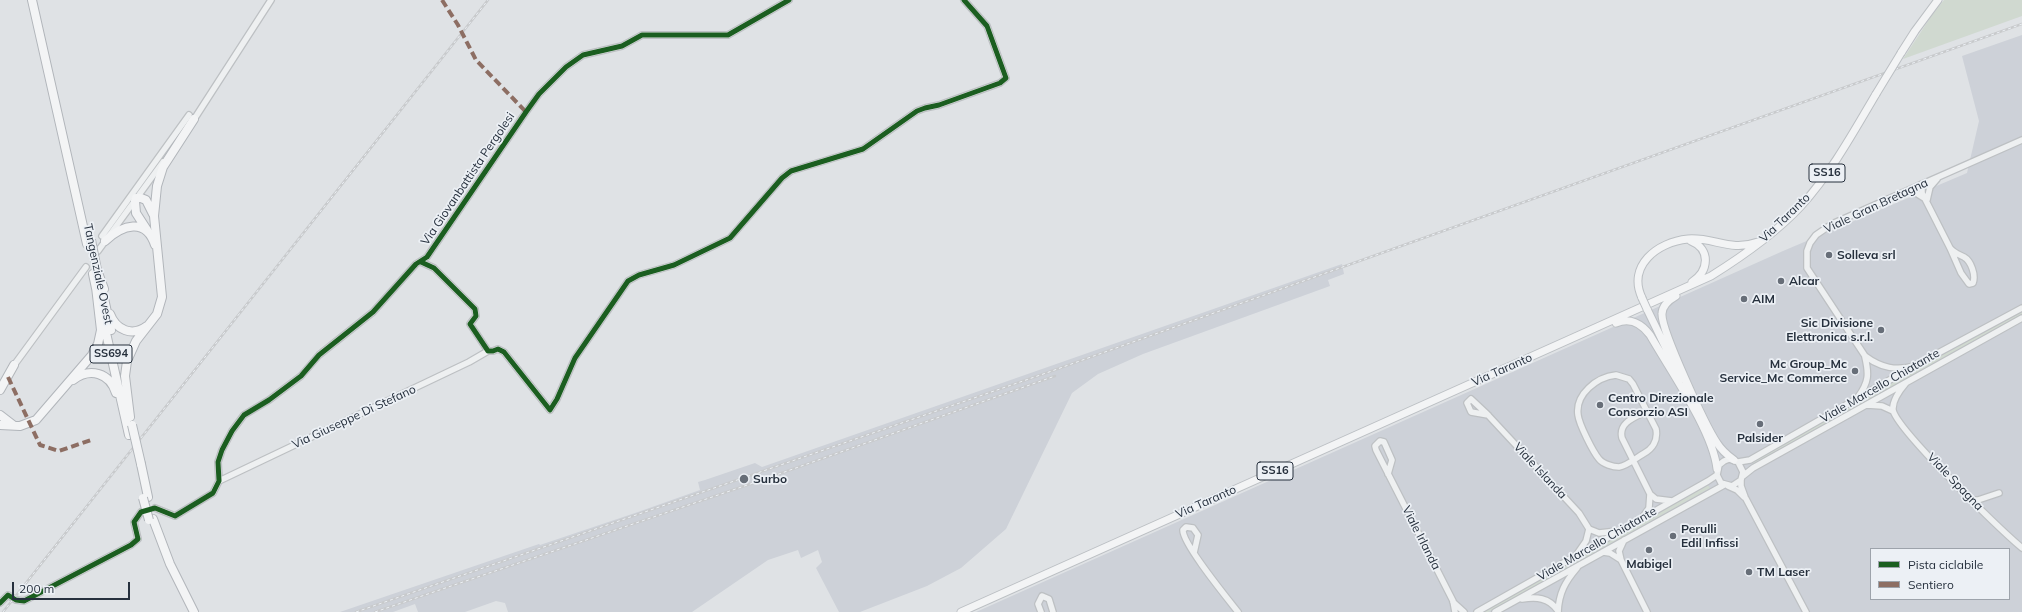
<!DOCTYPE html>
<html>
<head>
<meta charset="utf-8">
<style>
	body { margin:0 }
	#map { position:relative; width:2022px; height:612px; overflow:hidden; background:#dfe2e5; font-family:Mulish,sans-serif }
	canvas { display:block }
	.legend { position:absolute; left:1870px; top:548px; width:140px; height:52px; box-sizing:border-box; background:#ecf0f5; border:1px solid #9da3ab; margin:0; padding:5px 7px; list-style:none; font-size:12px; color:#26303d }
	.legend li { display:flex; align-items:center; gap:8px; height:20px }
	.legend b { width:20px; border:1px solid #9da3ab }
	.scale { position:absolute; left:12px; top:582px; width:118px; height:18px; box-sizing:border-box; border:2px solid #26303d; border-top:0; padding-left:5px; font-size:12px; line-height:14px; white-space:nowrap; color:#26303d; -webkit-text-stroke:3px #ecf0f5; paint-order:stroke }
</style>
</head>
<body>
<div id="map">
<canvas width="2022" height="612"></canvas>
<ul class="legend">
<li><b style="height:5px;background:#1b5e20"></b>Pista ciclabile</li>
<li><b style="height:5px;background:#8d6e63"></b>Sentiero</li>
</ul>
<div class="scale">200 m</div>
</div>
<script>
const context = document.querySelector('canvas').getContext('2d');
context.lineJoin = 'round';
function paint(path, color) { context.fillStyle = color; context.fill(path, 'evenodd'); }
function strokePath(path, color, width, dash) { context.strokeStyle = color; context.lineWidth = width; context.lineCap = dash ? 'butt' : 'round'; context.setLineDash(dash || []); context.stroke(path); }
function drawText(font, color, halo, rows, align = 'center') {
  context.font = font + ' Mulish,sans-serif'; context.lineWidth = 3.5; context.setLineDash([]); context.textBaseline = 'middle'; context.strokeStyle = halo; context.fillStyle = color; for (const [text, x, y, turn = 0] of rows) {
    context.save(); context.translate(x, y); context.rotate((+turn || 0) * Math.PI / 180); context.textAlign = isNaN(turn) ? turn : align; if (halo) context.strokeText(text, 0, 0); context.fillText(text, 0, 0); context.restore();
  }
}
paint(new Path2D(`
	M2022,35V612H976L1783,251L1967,173L1979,121L1962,56ZM1871,549H2009V599H1871Z
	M1342,264L1344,274L1328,280L1330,286L1143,354L1098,374L1072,393L1006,529L961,568L927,586L860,612H839L816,568L822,562L818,550L801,558L798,550L768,560L692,612H508L505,603L496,601L465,612H418L415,604L393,612H340L539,544L540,545L638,512L700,490L698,482L705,480L755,463L762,467Z`), '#cdd1d8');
paint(new Path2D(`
	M1944,0H2022V16L1903,59L1932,15Z
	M2022,311V314L1753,464L1752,462L1763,454Z
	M1708,485L1710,488L1488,612H1482Z`), '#d0d9d0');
const minor = new Path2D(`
	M193,121L271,0
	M1922,184V193L1950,248L1961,273L1969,284L1973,283C1976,275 1971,261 1964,257C1958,254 1954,253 1950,248
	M1906,192L1916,193L1924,198
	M1927,200L1930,187L1937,179
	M102,236L189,115
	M98,251L163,162
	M421,262L434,268L475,309L476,316L470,324L488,351H493L498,349L504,352L550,410L557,399L575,358L628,281L639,275L674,265L730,238L782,178L791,171L863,149L917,111L925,108L939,105L1000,83L1006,78L987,26L964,0
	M1914,366C1896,371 1881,368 1865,356L1807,268V251L1810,243L1816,235L1832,224L2022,140
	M12,368L86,267
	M1616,375L1629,379L1633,384L1656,429C1658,440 1653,449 1643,454C1636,458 1627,466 1619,467C1613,467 1603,464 1599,459C1593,452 1579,424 1578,415C1575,394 1597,377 1616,375Z
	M1906,383C1900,390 1892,400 1893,410C1897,430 2001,530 2022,548
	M1858,397C1869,382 1869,374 1865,357
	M1867,405L1882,406L1893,411
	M1488,415L1471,412L1467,403L1471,399L1487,414L1579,513L1589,529L1599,533L1617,531
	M1738,462L1750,460L1914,366L2022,308
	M1388,474L1392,460L1384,442L1380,441L1375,446L1376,450L1453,601L1455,612
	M1743,476L1753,468L2022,318
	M1741,480V486L1745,497L1806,612
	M219,481L469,362L488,351
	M1728,486L1737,490L1744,497
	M1650,494L1656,499L1672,501
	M1972,500H1978L1999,493
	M155,508L175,516L213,493L219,481L218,462L222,450L232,431L244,415L269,400L301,376L319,355L373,312L416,264L427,257L526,112L539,94L566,67L583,55L622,46L642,35H728L789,0
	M1642,518L1649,508L1650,494L1622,438C1618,422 1636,417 1647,411
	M1624,540L1619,551L1621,560L1647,612
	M1603,552L1610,553L1621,560
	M1194,553L1198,535L1193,528L1186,527L1183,530C1182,543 1227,598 1238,612
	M1577,554L1586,541L1589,529
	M1522,599C1536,597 1549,597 1558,611
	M1453,602L1464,612
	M0,603L8,595L16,600L24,601L131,545L138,539L134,522L141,512
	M1041,612L1038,604L1042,596L1049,599L1053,612
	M1477,612L1708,481L1717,475L1719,465L1724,461L1729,459L1738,462L1743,472L1741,480L1732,486L1721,483L1717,475
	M1495,612L1724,485
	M1558,612C1559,593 1565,582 1577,568`);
const major = new Path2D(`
	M1901,53L1915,31L1938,0
	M1691,241C1711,249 1709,271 1692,282
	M1676,296C1669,300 1662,306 1662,314C1661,330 1706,427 1717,443C1722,451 1727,455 1734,460
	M1642,298C1627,266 1657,242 1688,239C1714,237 1730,252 1758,242
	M1647,309L1681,379
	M1616,323C1630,317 1642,324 1650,335C1670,370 1713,431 1717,469
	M961,612L1711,276C1743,256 1775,234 1801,206C1831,173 1853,133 1876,94`);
const highway = new Path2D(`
	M32,0L87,244
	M136,198H141L146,200L153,214
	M135,201L136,213L147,230
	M105,241C122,225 146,217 155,245
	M97,270L104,289
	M93,274L97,293
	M101,285L111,330
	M110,314C116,330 132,337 147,326
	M104,324L129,435
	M73,380C90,367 110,373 116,393
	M0,390L14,365
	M0,415L13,425
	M130,417L125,376L127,361L136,341L157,314L162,297L154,216L157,186L163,167L194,119
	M0,425L20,426L36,420L92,355L98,344L101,330L96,287
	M141,464L148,497
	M153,519L170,564L194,612`);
strokePath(minor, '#bdc0c3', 8);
strokePath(major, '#bbbfc3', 9);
strokePath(highway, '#b1b5ba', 10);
strokePath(minor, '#eef0f1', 5.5);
strokePath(major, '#f3f4f5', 7);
strokePath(highway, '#f3f4f5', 8);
const rail = new Path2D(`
	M3,612L488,0
	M356,612L1049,372L2022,24
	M375,612L762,480L1055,376`);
strokePath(rail, '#c8cacc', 2.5);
strokePath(rail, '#ecf0f5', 1, [3]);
const majorBridge = new Path2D(`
	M1876,94L1901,53
	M1642,298L1647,309`);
const highwayBridge = new Path2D(`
	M91,240L97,270
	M132,425L141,464
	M143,498L149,520`);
strokePath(majorBridge, '#bbbfc3', 9, []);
strokePath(highwayBridge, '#b1b5ba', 10, []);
strokePath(majorBridge, '#f3f4f5', 7);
strokePath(highwayBridge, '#f3f4f5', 8);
strokePath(new Path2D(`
	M442,0L458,25L476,60L526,112
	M8,377L40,445L59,451L91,440`), '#8d6e63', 4, [8, 4]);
strokePath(new Path2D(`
	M421,262L434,268L475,309L476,316L470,324L488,351H493L498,349L504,352L550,410L557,399L575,358L628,281L639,275L674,265L730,238L782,178L791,171L863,149L917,111L925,108L939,105L1000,83L1006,78L987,26L964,0
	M0,603L8,595L16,600L24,601L131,545L138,539L134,522L141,512L155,508L175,516L213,493L219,481L218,462L222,450L232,431L244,415L269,400L301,376L319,355L373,312L416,264L427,257L526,112L539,94L566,67L583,55L622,46L642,35H728L789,0`), '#1b5e20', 5);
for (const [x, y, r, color] of [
	[1829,255,4,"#676e78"],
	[1781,281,4,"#676e78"],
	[1744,299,4,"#676e78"],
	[1881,330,4,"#676e78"],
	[1855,371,4,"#676e78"],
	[1600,405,4,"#676e78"],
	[1760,424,4,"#676e78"],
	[744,479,5,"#676e78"],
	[1673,536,4,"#676e78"],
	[1649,550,4,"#676e78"],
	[1749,572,4,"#676e78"]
]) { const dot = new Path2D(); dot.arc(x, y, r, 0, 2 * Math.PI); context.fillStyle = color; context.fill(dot); strokePath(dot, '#ecf0f5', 1.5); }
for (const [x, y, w] of [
	[1827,173,36],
	[111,354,42],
	[1275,471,36]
]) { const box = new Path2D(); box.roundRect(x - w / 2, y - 9, w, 18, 3); context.fillStyle = '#ecf0f5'; context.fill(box); strokePath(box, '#26303d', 1); }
drawText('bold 11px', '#26303d', null, [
	["SS16",1827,173],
	["SS694",111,354],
	["SS16",1275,471]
]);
drawText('12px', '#26303d', '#ecf0f5', [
	["Via Giovanbattista Pergolesi",468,179,-56],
	["Viale Gran Bretagna",1876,206,-25],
	["Via Taranto",1785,218,-44],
	["Tangenziale Ovest",98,274,78],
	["Via Taranto",1502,370,-24],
	["Viale Marcello Chiatante",1880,386,-30],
	["Via Giuseppe Di Stefano",354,417,-25],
	["Viale Islanda",1540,471,47],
	["Viale Spagna",1955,482,46],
	["Via Taranto",1206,502,-24],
	["Viale Irlanda",1421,538,63],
	["Viale Marcello Chiatante",1597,544,-30]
]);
drawText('bold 12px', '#26303d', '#ecf0f5', [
	["Solleva srl",1837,255],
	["Alcar",1789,281],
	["AIM",1752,299],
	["Sic Divisione",1873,323,"right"],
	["Elettronica s.r.l.",1873,337,"right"],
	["Mc Group_Mc",1847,364,"right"],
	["Service_Mc Commerce",1847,378,"right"],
	["Centro Direzionale",1608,398],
	["Consorzio ASI",1608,412],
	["Palsider",1760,438,"center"],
	["Surbo",753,479],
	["Perulli",1681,529],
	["Edil Infissi",1681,543],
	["Mabigel",1649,564,"center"],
	["TM Laser",1757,572]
], 'left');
</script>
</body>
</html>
